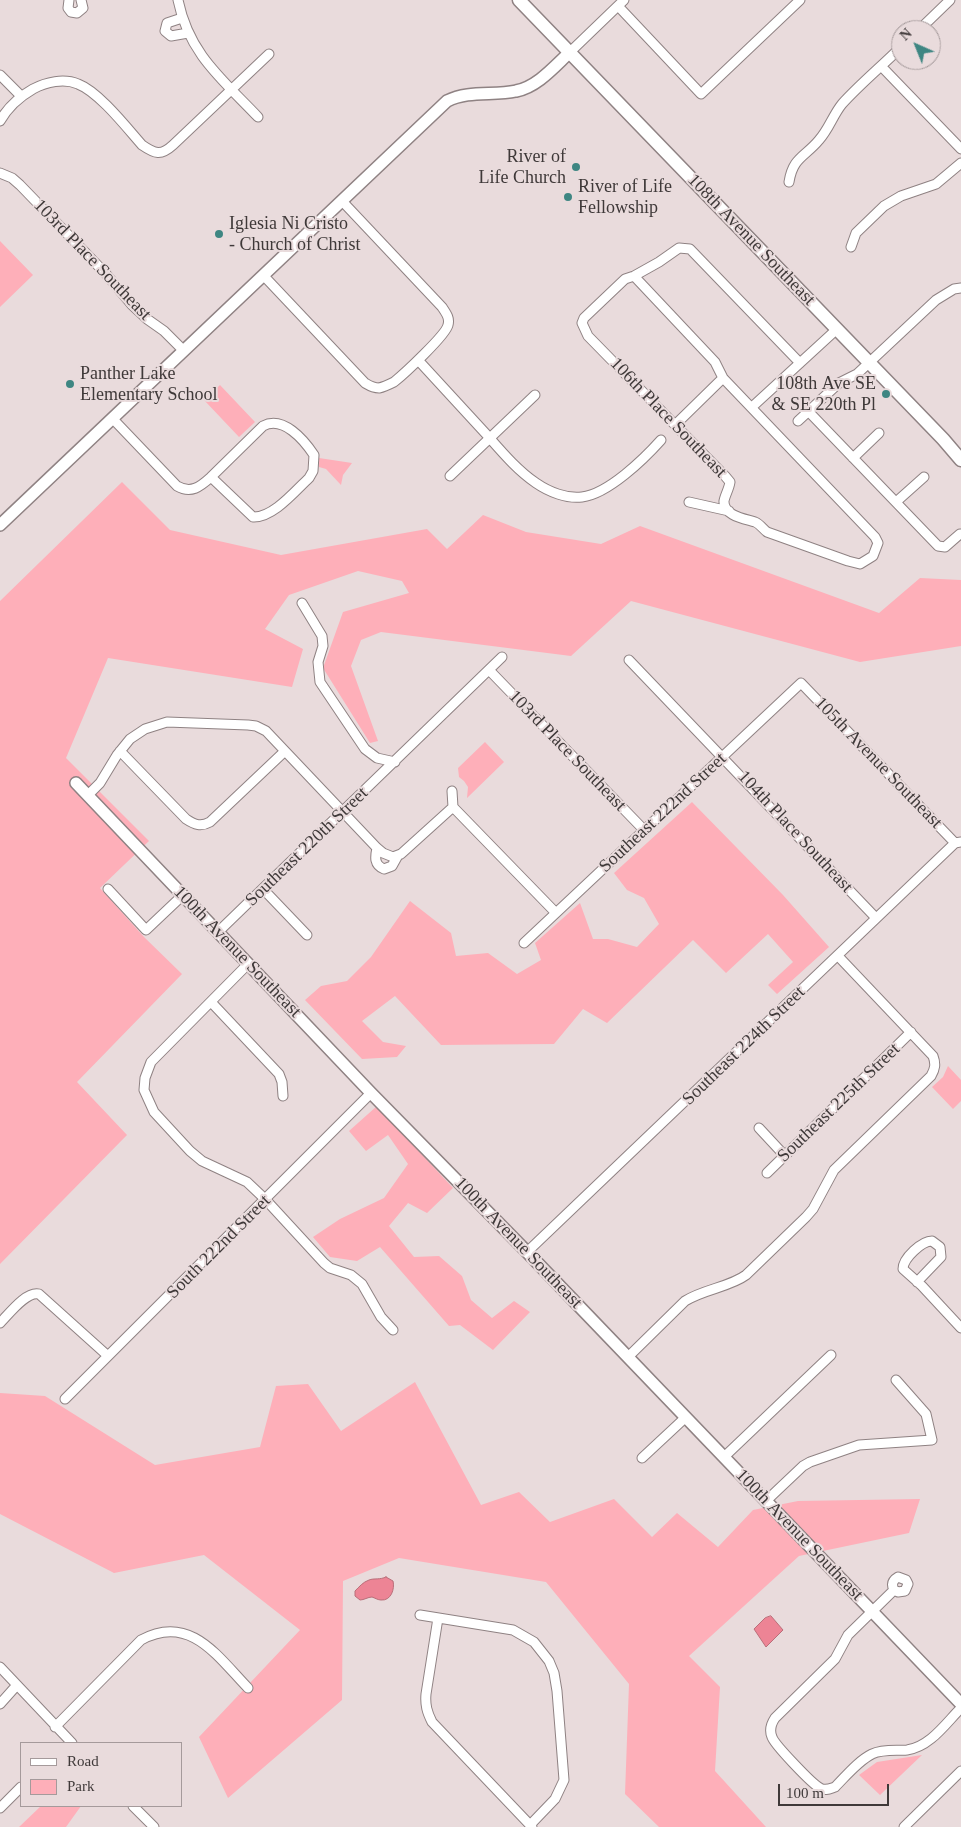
<!DOCTYPE html>
<html>
<head>
<meta charset="utf-8">
<style>
	body { margin:0 }
	#map { position:relative; width:961px; height:1827px; overflow:hidden; background:#e9dbdc; font-family:"Times New Roman",serif }
	canvas { display:block }
	.legend { position:absolute; left:20px; top:1742px; width:162px; height:65px; box-sizing:border-box; background:#e9dbdc; border:1px solid #a59a9b; margin:0; padding:6px 9px; list-style:none; font-size:15px; color:#3f3939 }
	.legend li { display:flex; align-items:center; gap:10px; height:25px }
	.legend b { width:25px; border:1px solid #a59a9b }
	.north { position:absolute; left:891px; top:20px; width:50px; height:50px; box-sizing:border-box; background:#e9dbdc; border:1px solid #a59a9b; border-radius:50%; rotate:316deg; font-size:14px; font-weight:700; line-height:20px; text-align:center; color:#3f3939 }
	.north::after { content:''; display:block; margin:auto; width:18px; height:22px; background:#3e8682; clip-path:polygon(50% 0,100% 100%,50% 72%,0 100%) }
	.scale { position:absolute; left:778px; top:1784px; width:111px; height:22px; box-sizing:border-box; border:2px solid #3f3939; border-top:0; padding-left:6px; font-size:15px; line-height:18px; white-space:nowrap; color:#3f3939; -webkit-text-stroke:4px #e9dbdc; paint-order:stroke }
</style>
</head>
<body>
<div id="map">
<canvas width="961" height="1827"></canvas>
<ul class="legend">
<li><b style="height:6px;background:#fff"></b>Road</li>
<li><b style="height:14px;background:#feafb9"></b>Park</li>
</ul>
<div class="north">N</div>
<div class="scale">100 m</div>
</div>
<script>
const context = document.querySelector('canvas').getContext('2d');
context.lineJoin = 'round';
function paint(path, color) { context.fillStyle = color; context.fill(path, 'evenodd'); }
function strokePath(path, color, width, dash) { context.strokeStyle = color; context.lineWidth = width; context.lineCap = dash ? 'butt' : 'round'; context.setLineDash(dash || []); context.stroke(path); }
function drawText(font, color, halo, rows, align = 'center') {
  context.font = font + ' "Times New Roman",serif'; context.lineWidth = 4; context.setLineDash([]); context.textBaseline = 'middle'; context.strokeStyle = halo; context.fillStyle = color; for (const [text, x, y, turn = 0] of rows) {
    context.save(); context.translate(x, y); context.rotate((+turn || 0) * Math.PI / 180); context.textAlign = isNaN(turn) ? turn : align; if (halo) context.strokeText(text, 0, 0); context.fillText(text, 0, 0); context.restore();
  }
}
paint(new Path2D(`
	M0,241L33,275L0,307Z
	M220,385L255,422L239,437L204,400Z
	M319,458L352,463L343,475L341,485L326,469L319,467Z
	M122,482L170,530L281,555L427,529L447,549L483,515L526,532L601,544L640,526L879,613L920,578L961,580V646L860,662L631,601L571,656L381,632L361,640L351,666L378,741L370,743L323,668L343,612L409,593L402,581L358,571L289,595L265,629L303,649L292,687L108,658L66,758L149,841L100,888L144,937L182,974L77,1082L127,1135L0,1264V601Z
	M485,742L504,762L467,798L468,787L464,781L459,777L458,768Z
	M692,802L783,895L829,947L777,994L768,985L793,962L768,934L726,973L693,940L607,1023L583,1009L554,1044L441,1045L395,996L362,1021L383,1042L406,1046L397,1057L362,1059L305,1000L321,986L347,981L371,957L410,901L451,933L456,956L488,953L517,974L541,960L535,943L580,903L593,939H608L637,947L659,924L644,898L627,890L614,873Z
	M948,1066L961,1080V1101L953,1109L932,1087L943,1077Z
	M377,1106L453,1188L427,1213L408,1203L389,1226L414,1257L439,1256L462,1276L471,1300L492,1318L514,1301L530,1312L493,1350L460,1325L449,1326L380,1247L357,1261L330,1257L313,1237L340,1219L384,1198L408,1164L388,1135L366,1151L349,1131Z
	M415,1382L481,1505L519,1492L550,1522L614,1499L652,1537L677,1513L718,1547L753,1510L798,1501L920,1499L909,1533L799,1556L689,1656L720,1687L715,1771L766,1827H659L625,1794L629,1684L546,1582L399,1558L343,1581L342,1700L228,1798L199,1737L300,1630L204,1555L114,1573L0,1514V1393L45,1396L155,1465L260,1447L276,1386L308,1384L341,1431Z
	M922,1755L880,1795L859,1775L877,1762Z
	M41,1806H81L66,1827H19Z`), '#feafb9');
const water = new Path2D(`
	M386,1577L393,1581C395,1589 391,1601 381,1600C378,1600 375,1598 372,1597C368,1597 364,1600 360,1600L355,1596V1591C359,1587 363,1582 369,1580C374,1578 380,1580 386,1577Z
	M771,1616L783,1630L766,1647L754,1629L765,1618Z`);
paint(water, '#ed8495');
strokePath(water, '#b96e79', 1);
const street = new Path2D(`
	M69,0L68,8L71,12L77,13L83,8L81,0
	M178,0C189,54 222,79 258,117
	M618,6L701,94L800,0
	M182,18L167,23L165,31L171,36L188,33
	M919,30L950,0
	M569,53L624,0
	M881,66L961,149
	M0,75L21,96
	M0,121C8,107 19,97 33,89C46,82 64,78 78,84C99,92 127,128 142,145C155,154 161,156 173,145L269,54
	M0,173L12,178L20,185L106,274L132,305L147,319L164,331L183,350
	M789,182C793,157 805,157 819,140C829,129 833,115 842,104C860,84 882,66 901,47
	M851,247L856,233L884,206L901,196L936,184L961,163
	M263,275L365,383C370,386 373,388 379,388C384,387 390,384 394,382C404,374 446,335 448,325C450,318 446,313 442,307L342,201
	M634,276L715,362L723,378L875,537L878,543L873,556L860,564L848,561L767,532C763,529 760,524 755,522C746,519 723,516 724,501C725,495 729,489 730,482L725,476L588,336L582,323L584,318L625,279L634,276L659,262L679,248L690,249L800,363
	M418,360C441,385 464,410 487,435C502,452 517,470 536,483C549,492 567,499 582,497C608,494 644,459 661,440
	M752,407L837,329
	M808,411L938,546L945,547L960,534
	M112,418L177,486C191,494 200,487 211,477L253,517C273,518 295,491 309,478L313,471L314,455C304,440 283,415 263,426L211,477
	M798,421L839,383L857,374L936,300L954,289L961,288
	M676,424L723,378
	M853,458L879,433
	M450,476L535,395
	M689,502L729,511
	M896,502L924,477
	M302,603L322,636L323,646L318,662L320,682L365,749L377,758L395,762
	M629,660L876,918
	M490,671L645,831
	M120,751L186,819C195,825 201,827 210,822L285,751
	M88,795L100,783L117,755L130,739L145,729L167,722L248,725L256,726L266,731L377,848L383,853L393,857L401,854L453,807L452,791
	M453,807L556,913
	M377,848C375,857 374,865 384,869L392,866L397,857
	M108,889L146,930L183,895
	M263,889L307,935
	M218,932L502,657
	M524,943L801,683L955,843
	M248,964L151,1062L145,1078L144,1090L154,1112L190,1151L202,1161L247,1182L266,1200L324,1263L330,1268L351,1275L362,1284L381,1317L393,1330
	M211,1002L279,1074L282,1082L283,1096
	M759,1128L785,1156
	M767,1173L911,1032
	M527,1252L955,843L961,842
	M917,1282L941,1257L940,1247L932,1241C922,1241 903,1258 903,1269L922,1286L961,1328
	M0,1323C9,1314 26,1291 39,1294L108,1356
	M628,1357L685,1301C704,1289 730,1287 746,1275L806,1217L813,1209L834,1170L931,1076C935,1069 936,1064 933,1056L838,956
	M65,1399L371,1093
	M724,1457L831,1355
	M642,1458L686,1417
	M766,1501L803,1466L810,1462L859,1445L932,1440L926,1414L896,1380
	M894,1590L898,1592L905,1591L908,1584L906,1580L898,1577C893,1580 891,1584 894,1590L848,1635L835,1659L775,1718C771,1724 769,1730 772,1737C774,1744 812,1784 820,1788C825,1791 829,1789 835,1787C846,1776 858,1761 872,1754C883,1749 896,1751 907,1750C930,1747 946,1723 961,1708
	M420,1615L513,1630L534,1642L549,1661L554,1673L557,1691L564,1780L555,1799L530,1825
	M438,1618L426,1694C425,1705 427,1712 432,1722L532,1827
	M0,1667L72,1743
	M0,1704L17,1685
	M55,1727L141,1640C190,1613 218,1657 248,1688
	M133,1806L154,1827
	M0,1808L21,1787
	M904,1827L961,1771`);
const secondary = new Path2D(`
	M0,525L447,101C469,90 493,96 516,91C537,87 554,67 569,53
	M76,783L371,1093L527,1252L961,1704`);
const primary = new Path2D(`
	M519,0L943,439L961,460`);
strokePath(street, '#8f8283', 11);
strokePath(secondary, '#8f8283', 14);
strokePath(primary, '#8f8283', 15);
strokePath(street, '#fff', 9);
strokePath(secondary, '#fff', 11);
strokePath(primary, '#fff', 12);
for (const [x, y, r, color] of [
	[576,167,5,"#3e8682"],
	[568,197,5,"#3e8682"],
	[219,234,5,"#3e8682"],
	[70,384,5,"#3e8682"],
	[886,394,5,"#3e8682"]
]) { const dot = new Path2D(); dot.arc(x, y, r, 0, 2 * Math.PI); context.fillStyle = color; context.fill(dot); strokePath(dot, '#e9dbdc', 2); }
drawText('18px', '#3f3939', '#e9dbdc', [
	["River of",566,157,"right"],
	["Life Church",566,178,"right"],
	["River of Life",578,187],
	["Fellowship",578,208],
	["Iglesia Ni Cristo",229,224],
	["- Church of Christ",229,245],
	["Panther Lake",80,374],
	["Elementary School",80,395],
	["108th Ave SE",876,384,"right"],
	["& SE 220th Pl",876,405,"right"]
], 'left');
drawText('18px', '#3f3939', '#e9dbdc', [
	["108th Avenue Southeast",751,240,46],
	["103rd Place Southeast",92,260,46],
	["106th Place Southeast",668,418,46],
	["103rd Place Southeast",567,751,46],
	["105th Avenue Southeast",878,763,46],
	["Southeast 222nd Street",663,813,-43],
	["104th Place Southeast",795,832,47],
	["Southeast 220th Street",307,847,-44],
	["100th Avenue Southeast",237,952,46],
	["Southeast 224th Street",744,1046,-44],
	["Southeast 225th Street",839,1103,-44],
	["100th Avenue Southeast",518,1243,46],
	["South 222nd Street",219,1247,-45],
	["100th Avenue Southeast",799,1535,46]
]);
</script>
</body>
</html>
